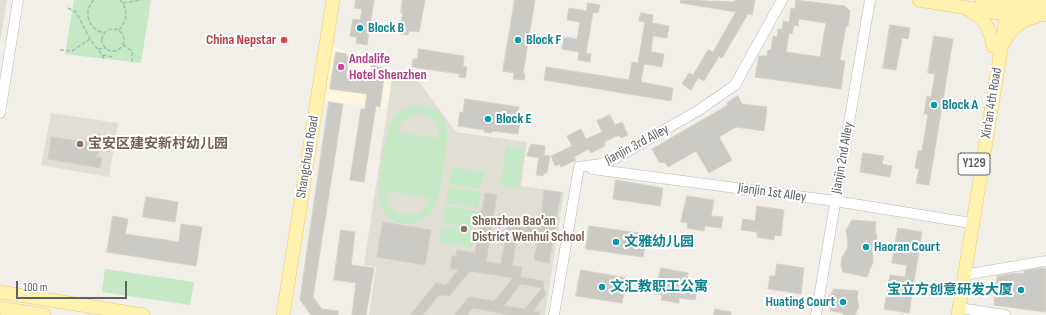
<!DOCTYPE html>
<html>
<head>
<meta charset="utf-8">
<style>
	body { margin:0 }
	#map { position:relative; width:1046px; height:315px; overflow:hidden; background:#f1efe8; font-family:"Sofia Sans Condensed",sans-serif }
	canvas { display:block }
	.scale { position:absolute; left:16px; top:281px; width:111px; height:18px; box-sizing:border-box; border:2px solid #5f6368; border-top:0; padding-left:5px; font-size:12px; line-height:14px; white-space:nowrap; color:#5f6368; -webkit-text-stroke:3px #fff; paint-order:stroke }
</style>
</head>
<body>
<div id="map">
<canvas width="1046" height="315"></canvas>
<div class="scale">100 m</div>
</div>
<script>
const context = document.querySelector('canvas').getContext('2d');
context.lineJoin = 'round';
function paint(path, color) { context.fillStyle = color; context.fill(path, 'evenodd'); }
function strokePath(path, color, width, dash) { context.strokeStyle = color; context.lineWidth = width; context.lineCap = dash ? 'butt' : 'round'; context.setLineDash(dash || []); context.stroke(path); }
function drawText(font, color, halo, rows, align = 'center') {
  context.font = font + ' "Sofia Sans Condensed","Noto Sans SC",sans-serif'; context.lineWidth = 4; context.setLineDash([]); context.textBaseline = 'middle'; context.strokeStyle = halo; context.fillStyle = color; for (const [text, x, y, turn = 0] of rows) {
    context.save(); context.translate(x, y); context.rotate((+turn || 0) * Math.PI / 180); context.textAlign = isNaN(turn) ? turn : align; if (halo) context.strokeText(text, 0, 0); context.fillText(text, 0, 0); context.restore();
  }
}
paint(new Path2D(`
	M331,45L393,72L387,109L323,100Z`), '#fef7e0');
paint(new Path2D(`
	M0,0H7L0,42Z
	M393,72L420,83L456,132L527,142L521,186L564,192L545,315H369L376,267L364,265Z
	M51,113L118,123L109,177L41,165Z`), '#e1ded6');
paint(new Path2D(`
	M74,0H151L141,63L65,54Z
	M416,105C455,106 448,139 444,166C441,179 440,193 436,205C424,228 389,232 380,204C375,193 386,128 393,118C399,110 407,106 416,105ZM417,114C431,114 440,124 439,138L397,132L404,119ZM387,191L429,198C422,224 385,218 387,191Z
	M506,146L525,149L519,189L500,186Z
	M452,167L484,172L481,189L449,184Z
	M448,187L481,192L478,208L446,203Z
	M445,206L478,211L475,228L443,223Z
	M442,226L475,231L472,248L439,242Z
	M105,269L194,282L190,305L102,292Z`), '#c5e8c5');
const building = new Path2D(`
	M356,0H374L367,45L356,43L357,37L350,36L353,19L360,20L362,9L355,8Z
	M403,0H425L419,32L409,31L408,35L397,33L398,27H400L403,13H401Z
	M515,0H535L523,74H525L524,80L513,79L514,73L503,71Z
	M681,0L735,2V0H755L752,15L748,14L722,58L719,56L704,81L698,78L691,90L682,84L689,73L693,75L708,50L713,52L736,12L681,3Z
	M796,0L845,6L850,11L848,26H846L840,60L845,61L841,89L755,77L759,56H767L768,50H771L773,36L777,37L778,29H782L783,21L789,22L791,8L795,9ZM799,19L826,23L820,57L786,52L789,33L792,34L794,25L798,26Z
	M588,3L600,5L598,13L593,12L586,53L591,54L590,62L578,60L579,52L562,49L564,37L577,39L580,22L567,20L569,8L586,11Z
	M641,13L653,15L652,23L669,26L667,38L653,36L651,52L664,54L662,67L644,64L641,82L673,88L671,101L544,80L546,67L629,80L632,62L638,63L645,22L639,21Z
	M890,25L910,28L908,39L902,38L896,70L883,68Z
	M934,36L953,39L929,185L916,183L919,169L915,168L918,151H922L928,114H924L927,96L931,97L935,74L928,73Z
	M419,49L464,56L463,66L467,67L465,78L459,77L460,74L412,67L413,59H417Z
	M336,52L347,54V57H349L346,77L369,80L372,65L385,69L380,107L376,106L364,182L350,180L361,109H365L367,94L330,89Z
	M738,96L742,104L767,107L764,131L736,127L719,137L732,160L709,173L696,151L668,167L666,163L659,162L652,149L728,105L727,103Z
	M465,99L519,107L517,121H520L518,134L492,131V133L484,132V130L458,126L460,112L463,113Z
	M329,102L343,104L313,297L322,309L338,311V315H311L300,300Z
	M610,115L615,125L622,122L628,135L621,138L619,135L604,142L605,146L591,153L589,149L581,153L574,157L576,160L561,167L560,164L555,166L551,156L572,146L567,136L581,129L586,139L602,132L597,121Z
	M94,134H100L105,142L104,147L95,157L102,158L100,168L48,159L51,137L86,142L89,137Z
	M531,144L545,146L544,155L550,156L547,173H544L543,176L536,175L539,158L527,156Z
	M863,153L884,156L882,164L892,166L890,177L860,172Z
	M616,180L663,188L660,206L613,199Z
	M544,190L561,193L549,263L534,260L538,240L517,237L512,266L522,267L520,277L544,281L543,287L546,294L533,311L540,312L539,315H509L473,308L467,315H454L469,297L494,301L513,278L470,271L449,296L439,295L423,315H410L436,283L446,285L458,270L450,268L452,256H456L457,250L475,253L485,193L497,195L486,262L501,264L508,223L540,228ZM521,284L542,288L525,309L504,306Z
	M687,196L714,200L711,216L723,217L721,228L705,226L704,231L687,228L688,223L681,222Z
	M146,197L178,202L175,222L143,217Z
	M757,206L784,210L781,236L775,235L774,240L757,237V232L741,230L743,219L755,221Z
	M113,216L128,219L125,234L179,242L181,224L202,227L196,266L107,252Z
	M852,220L876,222L875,229L877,238L872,247L873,262L867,277L843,272L841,265L842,257L847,249L848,243L846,231Z
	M383,222L431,230L425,265L377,257Z
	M589,226L647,234L643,257L586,249Z
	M898,228L922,232L909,313L884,309L890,275L905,277L907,265L892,263Z
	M341,230L355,232L351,265L374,268L366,315H352L356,283L334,280Z
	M777,264L804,268L801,294L768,289L770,276H775Z
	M661,268L688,273L685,288L697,290L695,300L679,298V303L661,300L662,295L655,294Z
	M1042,268L1046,269V312L994,305L997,276L1015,273L1024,274V271Z
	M581,270L627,278L622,303L576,296Z
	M834,289L858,291L857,298L859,307L855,315H843V313L831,311L828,300Z
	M715,309L731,312V315H714Z`);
paint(building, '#cccac5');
strokePath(building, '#d6d1c6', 1);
const minor = new Path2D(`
	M0,113L18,0
	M592,169L835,201L965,222
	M964,275L1046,261
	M959,308L1005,315
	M554,315L579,167L601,164L616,158L699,110L735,85L782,0
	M816,315L870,0`);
const major = new Path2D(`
	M919,0L999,13L1046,15
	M982,0L1046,5
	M969,10C985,17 990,30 993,46
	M1004,42C1011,29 1020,20 1035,17
	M0,292L143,315
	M0,308L44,315
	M283,315L333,0
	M958,315L1009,0`);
strokePath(minor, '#b5b8bc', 11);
strokePath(major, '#f2c960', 14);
strokePath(new Path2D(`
	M94,0C82,12 89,31 105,33
	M123,3L142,0
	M68,8L76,12L90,39
	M102 40a11 11 0 1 1 22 0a11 11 0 1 1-22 0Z
	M119,30C127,21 129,10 120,0
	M123,45L132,51V62
	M98,49L106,48
	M60,50L72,51L90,39L102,55L113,57
	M102,55L104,59`), '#9cc7a9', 1.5, [4, 2]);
strokePath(minor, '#fff', 10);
strokePath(major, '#fff2af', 13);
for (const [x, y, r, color] of [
	[360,28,4,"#0f9aa8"],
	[284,40,4,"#e0444e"],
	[518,40,4,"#0f9aa8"],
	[341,67,4,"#d1479c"],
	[934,105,4,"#0f9aa8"],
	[488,119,4,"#0f9aa8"],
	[80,144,4,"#8d6e63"],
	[464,229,4,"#8d6e63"],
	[616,242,4,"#0f9aa8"],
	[866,247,4,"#0f9aa8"],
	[602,287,4,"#0f9aa8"],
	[1021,290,4,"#0f9aa8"],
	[843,302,4,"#0f9aa8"]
]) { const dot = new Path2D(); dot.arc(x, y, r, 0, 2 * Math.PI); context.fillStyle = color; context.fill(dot); strokePath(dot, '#fff', 1.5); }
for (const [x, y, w] of [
	[974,164,32]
]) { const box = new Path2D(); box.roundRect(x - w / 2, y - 11, w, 22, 3); context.fillStyle = '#fff'; context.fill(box); strokePath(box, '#5f6368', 1); }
drawText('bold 13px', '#5f6368', null, [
	["Y129",974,164]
]);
drawText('bold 14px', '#0d838f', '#fff', [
	["Block B",368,28],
	["Block F",526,40],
	["Block A",942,105],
	["Block E",496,119],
	["文雅幼儿园",624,242],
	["Haoran Court",874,247],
	["文汇教职工公寓",610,287],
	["宝立方创意研发大厦",1013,290,"right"],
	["Huating Court",835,302,"right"]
], 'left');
drawText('bold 14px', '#be3a42', '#fff', [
	["China Nepstar",276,40]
], 'right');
drawText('bold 14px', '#b23c85', '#fff', [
	["Andalife",349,59],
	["Hotel Shenzhen",349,75]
], 'left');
drawText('14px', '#5f6368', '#fff', [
	["Xin'an 4th Road",992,103,-81],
	["Jianjin 3rd Alley",637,145,-28],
	["Shangchuan Road",308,157,-81],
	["Jianjin 2nd Alley",843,158,-80],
	["Jianjin 1st Alley",772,193,8]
]);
drawText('bold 14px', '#785e54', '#fff', [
	["宝安区建安新村幼儿园",88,144],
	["Shenzhen Bao'an",472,221],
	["District Wenhui School",472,237]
], 'left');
</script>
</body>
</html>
